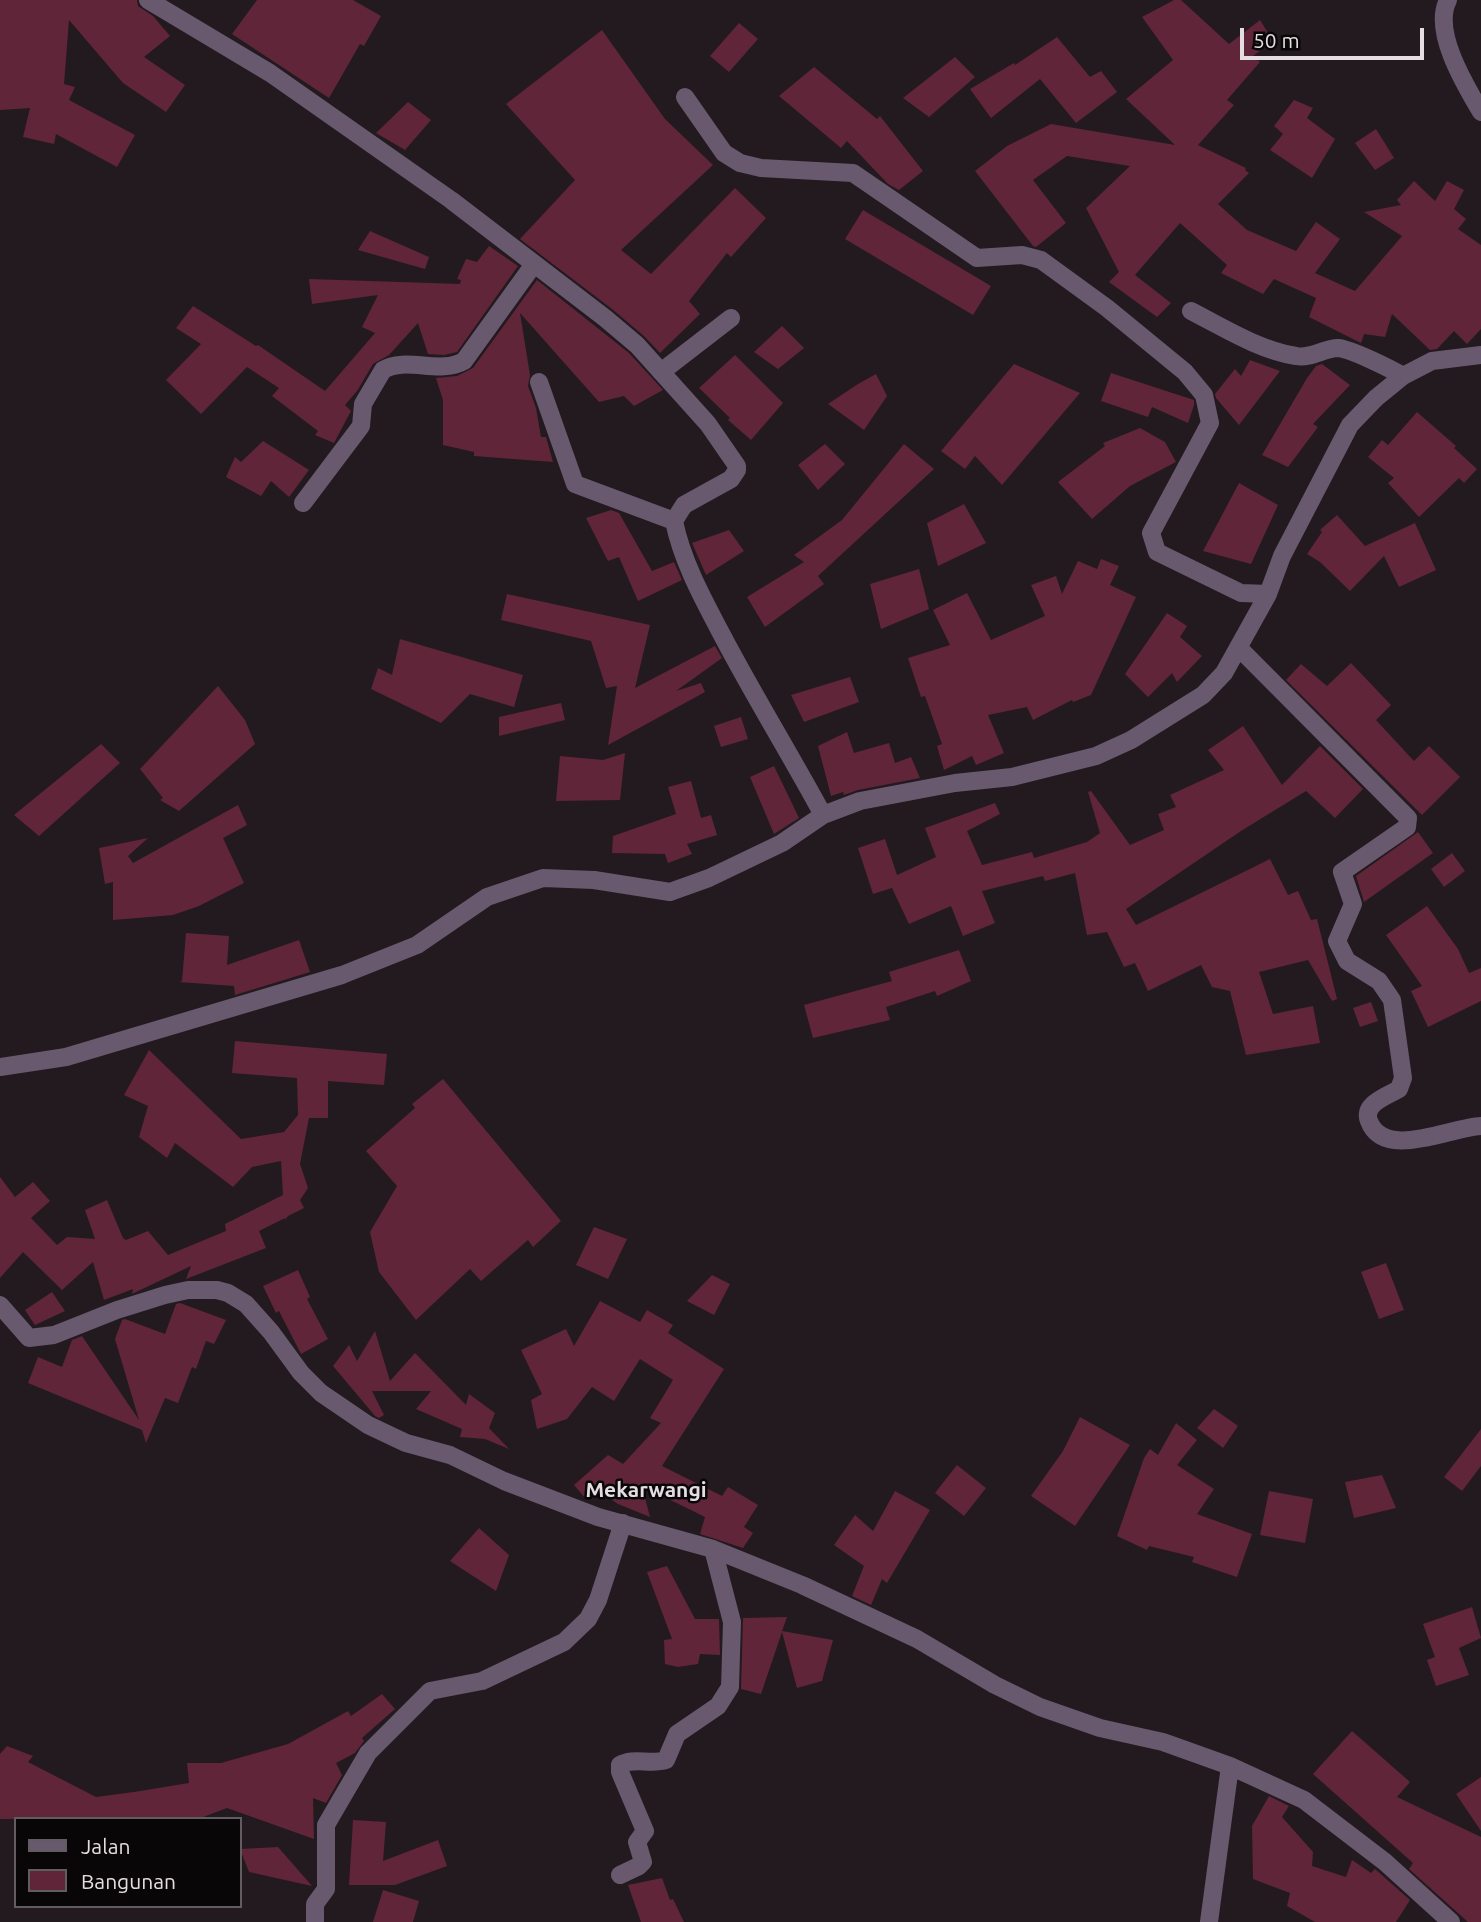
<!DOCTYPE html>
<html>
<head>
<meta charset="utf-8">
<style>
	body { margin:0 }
	#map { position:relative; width:1481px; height:1922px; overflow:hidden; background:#221a1f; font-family:Ubuntu,sans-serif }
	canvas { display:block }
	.legend { position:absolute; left:14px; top:1817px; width:228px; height:91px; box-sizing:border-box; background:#090608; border:2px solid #615c5f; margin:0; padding:9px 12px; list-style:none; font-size:21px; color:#e4dee2 }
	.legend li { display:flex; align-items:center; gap:14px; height:35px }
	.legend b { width:35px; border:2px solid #615c5f }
	.scale { position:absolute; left:1240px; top:28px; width:184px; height:32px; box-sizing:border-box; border:4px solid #e4dee2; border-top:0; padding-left:9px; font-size:21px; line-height:24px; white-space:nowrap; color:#e4dee2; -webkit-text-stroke:5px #090608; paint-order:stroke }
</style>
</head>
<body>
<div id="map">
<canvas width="1481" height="1922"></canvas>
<ul class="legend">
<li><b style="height:9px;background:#69596e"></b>Jalan</li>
<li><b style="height:19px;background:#602538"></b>Bangunan</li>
</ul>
<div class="scale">50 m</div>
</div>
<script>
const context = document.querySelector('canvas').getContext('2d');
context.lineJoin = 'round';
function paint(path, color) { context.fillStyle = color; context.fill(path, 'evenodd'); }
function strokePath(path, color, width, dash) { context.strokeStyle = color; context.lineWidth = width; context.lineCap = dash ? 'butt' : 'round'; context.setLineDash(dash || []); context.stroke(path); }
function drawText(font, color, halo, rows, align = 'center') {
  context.font = font + ' Ubuntu,sans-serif'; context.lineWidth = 5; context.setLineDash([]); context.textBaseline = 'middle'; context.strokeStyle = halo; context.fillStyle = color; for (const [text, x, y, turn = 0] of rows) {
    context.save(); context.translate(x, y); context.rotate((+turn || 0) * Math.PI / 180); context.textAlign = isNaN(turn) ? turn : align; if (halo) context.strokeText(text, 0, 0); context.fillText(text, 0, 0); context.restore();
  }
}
paint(new Path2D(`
	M0,0H137L138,6L153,16L170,36L144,57L185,85L166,112L123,83L69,20L64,84L75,87L69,100L135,135L117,167L56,134L54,144L23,137L30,108L0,110Z
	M257,0H353L381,16L364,46L360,44L329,98L232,34Z
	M1174,0H1181L1229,44L1260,20L1273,41L1253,56L1260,62L1227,100L1234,105L1198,145L1246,168L1245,170L1249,173L1218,204L1247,230L1296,251L1316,222L1340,239L1315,273L1355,291L1402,236L1364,212L1401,205L1397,200L1414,181L1435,201L1447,181L1464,190L1454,209L1466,219L1458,229L1481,245V329L1467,344L1454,331L1437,349L1430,350L1392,314L1385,337L1364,334L1361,343L1309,317L1316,298L1274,279L1263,294L1221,273L1227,265L1180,223L1135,275L1171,303L1157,317L1109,282L1119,272L1086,208L1130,166L1067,156L1033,180L1066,223L1036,247L1033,246L975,171L1007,146L1051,124L1175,145L1126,99L1173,60L1142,17Z
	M739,23L758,39L729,72L710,56Z
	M602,30L665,119L713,165L621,250L651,274L735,188L766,218L731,257L727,253L689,301L700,314L660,353L644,336L612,309L520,239L575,180L506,104Z
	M1057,37L1090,77L1101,71L1117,92L1076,123L1040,79L991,118L970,89L1014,63L1015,65Z
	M955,57L975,77L929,117L903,98Z
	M814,67L877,119L880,116L923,171L899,190L888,184L847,141L841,148L779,96Z
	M1294,100L1313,108L1307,118L1335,139L1312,178L1270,150L1283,134L1274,126Z
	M408,102L431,120L405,150L376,133Z
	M1376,129L1394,158L1375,170L1355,143Z
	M863,210L991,286L973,315L845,239Z
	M370,231L429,257L425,269L358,250Z
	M489,246L518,266L457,352L444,355L428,354L418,323L389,355L373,364L357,391L345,405L351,411L334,443L315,435L318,431L272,396L279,388L247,367L201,414L166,380L201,344L176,328L193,306L256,346L258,345L325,391L375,333L362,327L378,295L312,304L309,279L460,284L461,280L457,279L466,259L477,262Z
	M537,280L629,353L663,390L634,406L624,396L599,402L520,313L530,375L528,386L536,408L541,437H546L553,462L474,456V452L443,445V400L436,378L457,376L473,368Z
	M782,326L804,348L778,369L754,352Z
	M735,355L783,403L751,440L728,420L730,418L699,388Z
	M1250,360L1280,371L1239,425L1216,398L1215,394L1235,369L1241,376Z
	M1014,364L1080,393L1002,485L975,456L965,469L941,451Z
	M1322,364L1350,385L1313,424L1318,427L1288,467L1262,455L1307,378L1316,366Z
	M1111,373L1194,400V405L1188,423L1152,407L1148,417L1101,401Z
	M876,374L887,396L864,430L828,404L858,384Z
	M1417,412L1456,446L1454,448L1477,469L1464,483L1459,478L1419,517L1388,483L1394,478L1368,457L1382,440L1388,445Z
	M1140,428L1165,442L1176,462L1130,486L1092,519L1058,482L1105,446L1103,443Z
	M263,441L309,470L289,497L271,481L261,496L226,477L235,457L241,462Z
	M825,444L845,464L818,490L798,465Z
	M904,444L934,469L818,576L824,584L765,627L747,597L804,562L794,555L842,520Z
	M1239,483L1278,505L1251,564L1203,551Z
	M964,504L986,543L938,566L927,523Z
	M611,510L619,513L652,571L674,562L682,580L638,601L619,557L608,561L586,518Z
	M1337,515L1365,546L1415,523L1436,570L1399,587L1384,556L1350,591L1320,562L1307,554L1322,532L1320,530Z
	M729,530L744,551L706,575L692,543Z
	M1101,559L1119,566L1110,585L1136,597L1091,695L1073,702L1072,700L1033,720L1027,707L988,715L1004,753L976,765L972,756L944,770L937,746L942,744L925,696L921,697L908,658L950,645L933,610L967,593L991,640L1045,616L1031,585L1056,576L1062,594L1078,561L1097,569Z
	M919,569L929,609L881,629L870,584Z
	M507,594L650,625L635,688L715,646L722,658L676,691L701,683L705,692L608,745L617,686L606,688L591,641L501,620Z
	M1167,613L1187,626L1180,637L1202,656L1177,682L1172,673L1148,697L1125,674Z
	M400,639L523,675L514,707L470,694L441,723L371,689L378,668L392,675Z
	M1351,663L1391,705L1376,720L1414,761L1429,746L1460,777L1422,815L1286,680L1301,664L1327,686Z
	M850,677L859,702L804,722L791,695Z
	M218,686L245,720L255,744L179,811L160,800L163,798L140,769Z
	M561,703L565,720L499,736V717Z
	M741,717L748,739L721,747L714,726Z
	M1243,726L1282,785L1320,746L1363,789L1335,818L1306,791L1241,831L1126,909L1136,925L1270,859L1288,895L1298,891L1311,920L1317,919L1337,999L1332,1001L1308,960L1259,972L1273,1014L1313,1006L1320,1043L1246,1055L1230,991L1212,987L1201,965L1148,991L1135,963L1124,967L1107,932L1087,935L1075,873L1045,881L1043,876L982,891L995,923L963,936L951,906L909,924L892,888L873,894L858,848L885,839L897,875L936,857L925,828L995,803L1000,814L967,831L982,865L1032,852L1034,858L1087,842L1100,833L1088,792L1091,791L1130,845L1164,830L1158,814L1176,807L1170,795L1224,770L1208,750Z
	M847,732L854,753L889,743L895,763L911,757L920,778L858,790L844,795L843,792L831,796L818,746Z
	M101,744L120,763L39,836L14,815Z
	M625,753L620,800L556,801L560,756L603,760Z
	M774,766L799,818L774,834L750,777Z
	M691,781L701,818L711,815L717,835L687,844L692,854L668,863L665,854L612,853L613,836L676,814L668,787Z
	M238,805L247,825L223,838L244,883L199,906L173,915L113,920V882L105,884L99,848L148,838L128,856L133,863Z
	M1418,832L1433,853L1364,902L1356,876Z
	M1452,853L1465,871L1444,887L1431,869Z
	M1427,906L1458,949L1469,973L1481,968V1001L1428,1027L1411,991L1422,986L1386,935Z
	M186,933L229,936L227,965L299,940L310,972L235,995L234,986L179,982L182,981Z
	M959,950L971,981L937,996L935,991L886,1007L890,1020L813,1038L804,1005L892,981L889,972Z
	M1371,1002L1378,1021L1360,1027L1353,1008Z
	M235,1041L387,1054L384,1085L328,1081V1118H309L300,1164L308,1188L300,1200L304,1208L288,1216L285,1220V1218L259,1231L266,1248L186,1279L191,1266L136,1292L132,1294L133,1289L104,1300L93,1262L62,1290L23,1252L0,1278V1177L15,1197L33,1182L50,1201L31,1218L57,1245L67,1237L95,1239L85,1210L107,1200L123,1238L126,1240L148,1231L168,1255L226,1231L225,1224L283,1195L281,1161L252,1167L233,1187L175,1143L167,1158L139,1137L148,1106L124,1095L149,1050L241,1139L284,1132L298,1115L297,1078L232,1073Z
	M443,1079L561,1221L533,1247L528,1240L481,1281L470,1269L416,1320L379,1272L370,1232L397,1186L366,1151L415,1108L412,1104Z
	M594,1227L627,1239L608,1279L576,1265Z
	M1386,1263L1404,1310L1379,1319L1361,1272Z
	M298,1270L310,1297L307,1299L328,1339L301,1354L279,1311L276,1313L263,1286Z
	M712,1275L730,1284L714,1315L687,1301Z
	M52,1292L65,1311L35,1325L25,1310Z
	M600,1301L640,1322L647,1310L673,1325L668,1333L724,1369L662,1466L722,1496L728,1487L758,1505L744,1527L753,1533L743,1548L700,1534L705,1517L642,1486L650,1517L618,1504L602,1493L586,1499L574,1485L608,1455L623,1464L661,1423L650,1418L673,1380L640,1359L614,1401L592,1387L567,1419L537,1429L531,1400L542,1394L521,1350L566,1329L574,1346Z
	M180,1303L226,1320L214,1344L206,1341L196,1369L192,1367L178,1403L165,1398L146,1443L142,1430L28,1383L38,1357L62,1367L72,1340L82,1336L139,1420L115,1339L122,1320L125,1319L165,1334L176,1304Z
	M375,1331L390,1381L415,1353L466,1405L469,1394L495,1413L489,1428L509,1449L485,1439L460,1437L462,1429L416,1409L431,1391H372L384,1415L379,1418L375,1416L333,1366L349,1345L357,1361Z
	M1214,1409L1238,1426L1223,1448L1197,1428Z
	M1080,1417L1130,1445L1075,1526L1031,1496L1063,1451Z
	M1176,1423L1197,1440L1177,1465L1214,1489L1197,1514L1252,1534L1237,1577L1192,1562L1194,1557L1149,1546L1147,1550L1117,1536L1144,1458L1150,1449L1158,1455Z
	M1481,1429V1466L1462,1491L1444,1477Z
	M957,1465L986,1488L964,1516L935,1493Z
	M1382,1475L1396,1508L1354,1518L1345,1482Z
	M895,1491L930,1510L887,1583L882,1579L871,1605L852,1596L864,1566L834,1545L855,1515L873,1531Z
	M1269,1491L1313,1499L1305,1543L1260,1535Z
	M479,1528L509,1555L496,1591L450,1561Z
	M667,1566L695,1619H719L720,1655L700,1654L698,1664L678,1667L665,1664L664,1640L672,1639L647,1572Z
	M1472,1607L1481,1638L1459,1648L1469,1675L1436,1686L1427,1660L1435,1657L1423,1624Z
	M787,1617L782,1631L833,1640L822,1681L797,1688L782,1632L761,1694L741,1689L743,1618Z
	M382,1694L395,1709L362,1738L364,1741L355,1753L336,1763L342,1775L326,1803L313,1798L314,1839L227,1808L198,1819H0V1754L7,1746L33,1756L28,1762L96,1797L134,1792L189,1783L187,1763H221L288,1744L348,1711L351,1716Z
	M1352,1731L1410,1782L1397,1797L1481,1837V1922H1468L1409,1869L1413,1863L1313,1774Z
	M1481,1777V1831L1456,1794Z
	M1269,1796L1289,1806L1282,1817L1313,1852L1312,1866L1346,1877L1352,1860L1371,1873L1375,1869L1410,1900L1396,1922H1315L1287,1906L1290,1893L1253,1879L1252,1826Z
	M353,1820L386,1822L383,1861L438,1840L447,1866L395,1885H349Z
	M278,1847L312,1886L249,1872L240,1849Z
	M662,1878L670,1900L673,1899L684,1922H641L628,1885Z
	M383,1890L419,1901L413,1922H373Z`), '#602538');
strokePath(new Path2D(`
	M148,0L270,73L451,200L605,318L637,345L708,424L737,466V470L731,479L684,505L674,521C682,561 703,599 722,635C754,696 790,754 823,815
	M1448,0C1432,31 1465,85 1481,112
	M685,97L724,153L740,163L761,168L853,173L977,258L1022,255L1041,260L1107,308L1185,372L1204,395L1210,423L1151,533L1157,552L1241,593L1268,594
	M1191,311C1224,328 1259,350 1296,356C1311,359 1324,348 1338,348C1351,349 1391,369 1403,376
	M661,372L731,318
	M539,382L575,484L674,521
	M303,503L361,426L363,404L383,370C406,356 440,375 464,361L534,264
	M1239,648L1408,818L1407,827L1342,872L1353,904L1337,941L1347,961L1379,981L1392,1000L1403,1078L1399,1089C1387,1096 1362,1104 1369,1121C1384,1161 1451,1127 1481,1126
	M0,1067L66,1057L342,975L417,945L487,897L543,878L594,880L670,892L709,878L782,843L823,815L860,801L955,783L1012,777L1096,756L1131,740L1203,695L1224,673L1268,594L1282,556L1350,425L1376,398L1403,376L1432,361L1481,355
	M0,1305L29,1338L54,1335L117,1310L165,1295L188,1290H217L228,1293L246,1304L271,1332L301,1373L321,1393L368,1425L406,1443L450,1455L504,1481L598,1517L713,1549L802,1585L917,1639L995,1685L1040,1707L1100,1728L1163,1742L1230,1766L1304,1800L1385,1862L1451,1922
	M620,1875L639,1866L643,1862L637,1842L645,1831L620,1772V1765C633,1757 651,1765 666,1760L677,1734L718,1706L730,1687L732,1622L713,1549
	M315,1922V1904L326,1889V1825L368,1753L430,1691L482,1681L564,1642L588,1619L598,1600L623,1523
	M1209,1922L1230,1766`), '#69596e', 18);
drawText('bold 21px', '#e4dee2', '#090608', [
	["Mekarwangi",646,1490]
]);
</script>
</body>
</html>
